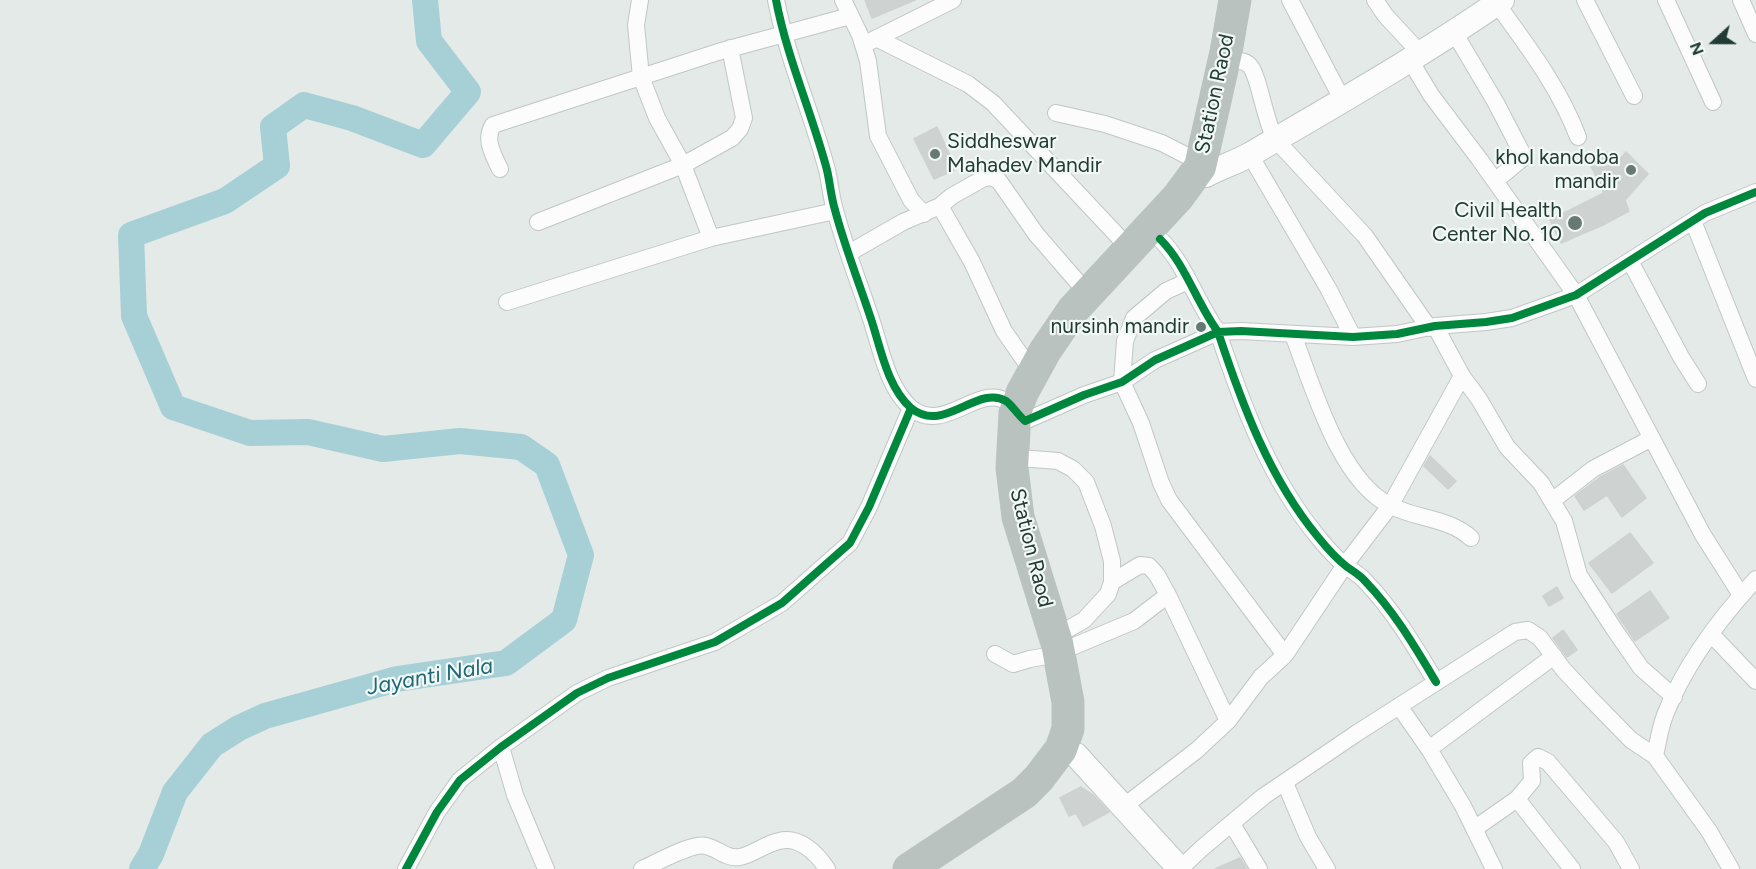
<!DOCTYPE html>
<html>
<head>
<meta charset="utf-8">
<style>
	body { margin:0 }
	#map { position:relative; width:1756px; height:869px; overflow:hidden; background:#e4eae7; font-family:Figtree,sans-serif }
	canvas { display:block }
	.north { position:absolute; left:1684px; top:12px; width:60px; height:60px; -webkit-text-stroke:4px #f2f8f5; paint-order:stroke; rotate:249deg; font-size:16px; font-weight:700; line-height:24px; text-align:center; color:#223c35 }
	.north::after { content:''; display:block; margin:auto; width:21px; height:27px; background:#223c35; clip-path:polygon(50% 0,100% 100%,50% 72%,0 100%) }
</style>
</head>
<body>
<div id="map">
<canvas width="1756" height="869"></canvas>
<div class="north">N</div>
</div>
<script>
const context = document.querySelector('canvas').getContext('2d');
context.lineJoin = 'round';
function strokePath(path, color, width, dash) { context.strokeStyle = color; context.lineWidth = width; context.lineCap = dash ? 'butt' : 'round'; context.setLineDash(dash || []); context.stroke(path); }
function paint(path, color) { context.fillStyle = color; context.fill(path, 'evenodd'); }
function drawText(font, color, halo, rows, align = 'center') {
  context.font = font + ' Figtree,sans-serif'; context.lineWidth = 4.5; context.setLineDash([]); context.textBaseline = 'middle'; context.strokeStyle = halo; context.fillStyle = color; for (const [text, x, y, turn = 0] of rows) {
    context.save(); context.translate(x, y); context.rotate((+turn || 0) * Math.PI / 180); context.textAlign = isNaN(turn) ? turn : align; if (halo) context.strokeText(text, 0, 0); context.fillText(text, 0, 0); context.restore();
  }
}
strokePath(new Path2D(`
	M142,869L151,854L175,792L212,745L239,728L265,716L397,679L506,663L564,620L581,555L547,465L521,447L460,441L383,449L308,432L250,433L173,407L134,316L131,235L225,201L277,166L273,127L304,105L352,118L423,145L468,92L429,41L425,0`), '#a6d0d6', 26);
const building = new Path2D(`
	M865,0H915L872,18Z
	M937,127L956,169L934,179L914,139Z
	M1607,152L1613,168L1626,152L1648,174L1625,200L1629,211L1603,225L1561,243L1550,220L1604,193L1589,162Z
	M1430,456L1456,481L1448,489L1424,466Z
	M1623,465L1646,498L1622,517L1607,495L1584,510L1575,496L1599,478Z
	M1630,533L1653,563L1612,593L1589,563Z
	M1557,587L1563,598L1549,606L1543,596Z
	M1650,591L1669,618L1635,641L1617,614Z
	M1563,630L1577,650L1567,657L1553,638Z
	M1081,787L1093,795L1109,812L1083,826L1076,813L1069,816L1060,798Z
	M1240,858L1247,869H1215Z`);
paint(building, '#ced3d1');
strokePath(building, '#cdd2d0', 1.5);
const street = new Path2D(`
	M640,0L636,25L641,77L657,118L683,165L711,238
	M776,0C787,58 812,113 827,170C830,183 831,197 835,210C845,248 860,285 872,322C881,350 888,388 911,408C944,435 977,384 1006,401C1011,404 1019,416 1025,421L1084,395L1122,382L1155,360L1218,332C1242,404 1269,478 1318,537C1326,547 1337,559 1347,567C1353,571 1360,575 1365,581C1394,611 1415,647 1436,682
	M843,0L860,35L868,61L878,136L911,200L924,214
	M1290,0L1343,101
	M1375,0L1385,15L1421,54
	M1585,0L1634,96
	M1666,0L1713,102
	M1741,0L1756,34
	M1497,4C1528,47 1559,87 1578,137
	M1454,32L1496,103L1524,157L1495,181
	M876,38L968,84L993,103L1130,249
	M869,42L953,0
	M1232,60C1238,61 1245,60 1250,66C1259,76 1265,121 1275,139L1365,236L1429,328
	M1410,60L1431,95L1480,160L1576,295L1703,535L1741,595
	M1056,113L1105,124L1162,143L1201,163
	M1250,155L1328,288L1353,337
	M500,169C493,154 484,140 493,125L718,52L850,16
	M940,206L972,262L1004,331L1031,370L1032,375
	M1693,221L1756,379
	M538,222L683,165L732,138L740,129L744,118L730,48
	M1160,239C1186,265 1196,302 1218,332L1241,331L1353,337L1397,334L1435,326L1486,322L1512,318L1576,295L1705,213L1756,192
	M849,253L903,222L940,206L952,196L984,178L992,177L999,181L1036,234L1088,294
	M1630,261L1681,357L1698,384
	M1188,281L1166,291L1134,318L1125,341L1122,382L1141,423L1161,483L1169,500L1285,655
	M507,302L711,238L835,211
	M1293,335C1313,386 1339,481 1391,506C1417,519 1449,518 1471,538
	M1462,376L1479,399L1507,447L1541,483L1564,521L1579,575L1614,629L1641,668L1674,697
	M1020,458L1058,461L1073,469L1086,482L1103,526L1112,561V582L1108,594L1084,620L1063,632
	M1552,501L1593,469L1652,438
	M1112,582L1140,565L1149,566L1157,575L1168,595
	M1711,634L1756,681
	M1067,649L1134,621L1168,595L1228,721
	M995,654L1013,664L1030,659L1059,654
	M1399,706L1429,749L1463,806L1494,869
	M501,747L515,795L546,869
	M1429,749L1554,656
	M1285,783L1308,837L1327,869
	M1517,799L1572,869
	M1123,807L1197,750L1228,721L1261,677L1285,655L1345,565L1390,506L1462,376L1435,326
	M1232,824L1259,869
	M1474,829L1517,799L1532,781L1531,763L1538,757L1548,762L1616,842L1631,869
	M406,869L437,812L460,780L501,747L577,693L608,678L715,642L782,603L850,543L869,507L911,408
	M642,869C657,863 692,842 706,846C719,849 726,859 740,857C754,854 765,844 779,841C799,836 817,853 827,869
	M1180,869L1202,848L1264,796L1357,733L1515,632L1528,630L1540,638L1563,669L1589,697L1631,740L1655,756
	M1731,869L1709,831L1655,756C1658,742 1660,728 1665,715C1685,664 1720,618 1756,579`);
const secondary = new Path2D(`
	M1206,175C1221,167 1237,162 1251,154C1336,104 1421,56 1502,0
	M1076,755L1180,869`);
const highway = new Path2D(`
	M909,869L1024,793L1039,778L1061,749L1068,729V702L1057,643L1018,517L1012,468L1015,413L1022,393L1045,351L1073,310L1178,197L1200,167L1226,52L1235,0`);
strokePath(street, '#c1c7c4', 18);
strokePath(secondary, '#bfc7c4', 26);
strokePath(highway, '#bdc6c2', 33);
strokePath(street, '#fbfcfb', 16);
strokePath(secondary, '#fbfcfb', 24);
strokePath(highway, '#bac2c0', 32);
strokePath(new Path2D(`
	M776,0C787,58 812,113 827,170C830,183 831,197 835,210C845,248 860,285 872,322C881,350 888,388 911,408C944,435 977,384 1006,401C1011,404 1019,416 1025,421L1084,395L1122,382L1155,360L1218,332C1242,404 1269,478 1318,537C1326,547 1337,559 1347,567C1353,571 1360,575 1365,581C1394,611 1415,647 1436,682
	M1160,239C1186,265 1196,302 1218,332L1241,331L1353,337L1397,334L1435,326L1486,322L1512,318L1576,295L1705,213L1756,192
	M406,869L437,812L460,780L501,747L577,693L608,678L715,642L782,603L850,543L869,507L911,408`), '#00873e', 8);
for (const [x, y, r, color] of [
	[935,154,6,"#667973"],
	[1631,170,6,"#667973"],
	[1575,223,8,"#667973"],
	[1201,327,6,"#667973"]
]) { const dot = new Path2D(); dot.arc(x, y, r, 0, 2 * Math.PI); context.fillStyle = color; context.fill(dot); strokePath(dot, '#f2f8f5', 2); }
drawText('21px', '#223c35', '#f2f8f5', [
	["Station Raod",1215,94,-78],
	["Station Raod",1031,548,76]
]);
drawText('21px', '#223c35', '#f2f8f5', [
	["Siddheswar",947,142,"left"],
	["Mahadev Mandir",947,166,"left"],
	["khol kandoba",1619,158],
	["mandir",1619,182],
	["Civil Health",1562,211],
	["Center No. 10",1562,235],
	["nursinh mandir",1189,327]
], 'right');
drawText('italic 22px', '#1e6876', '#f2f8f5', [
	["Jayanti Nala",430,677,-10]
]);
</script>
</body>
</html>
